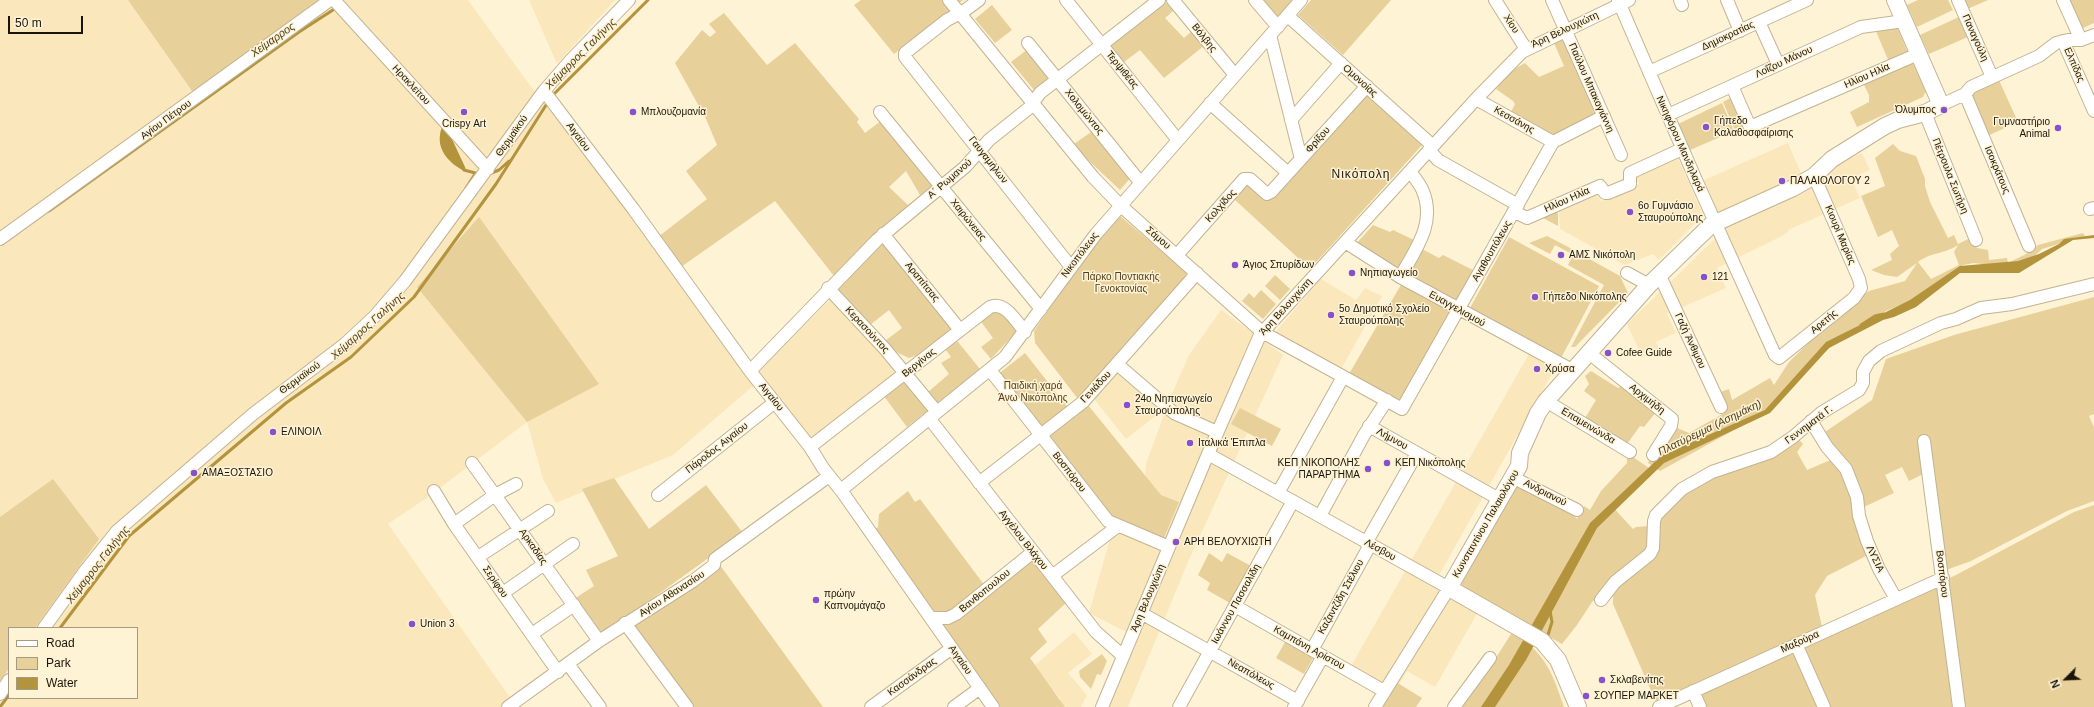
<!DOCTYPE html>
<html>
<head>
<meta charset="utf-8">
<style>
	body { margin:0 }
	#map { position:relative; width:2094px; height:707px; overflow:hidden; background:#fff3d6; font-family:Arial,sans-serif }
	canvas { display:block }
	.legend { position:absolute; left:8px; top:627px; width:130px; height:72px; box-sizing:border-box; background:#fff3d6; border:1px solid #a39a84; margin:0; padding:5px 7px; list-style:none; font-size:12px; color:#1a1508 }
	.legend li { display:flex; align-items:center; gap:8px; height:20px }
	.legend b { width:20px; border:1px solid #a39a84 }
	.north { position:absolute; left:2046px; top:659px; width:40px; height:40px; -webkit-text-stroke:3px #fff3d6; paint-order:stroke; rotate:246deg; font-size:11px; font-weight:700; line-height:16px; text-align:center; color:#1a1508 }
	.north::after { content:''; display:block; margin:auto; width:14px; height:18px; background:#1a1508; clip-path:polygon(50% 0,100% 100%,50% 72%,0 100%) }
	.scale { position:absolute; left:8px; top:16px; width:75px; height:18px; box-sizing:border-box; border:2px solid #1a1508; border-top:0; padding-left:5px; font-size:12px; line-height:14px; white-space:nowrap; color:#1a1508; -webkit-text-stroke:3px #fff3d6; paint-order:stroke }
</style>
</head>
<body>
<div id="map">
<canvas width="2094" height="707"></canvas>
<ul class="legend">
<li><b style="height:5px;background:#fff"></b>Road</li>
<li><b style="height:11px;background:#e7d099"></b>Park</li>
<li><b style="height:11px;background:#b4933d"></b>Water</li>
</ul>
<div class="north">N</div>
<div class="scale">50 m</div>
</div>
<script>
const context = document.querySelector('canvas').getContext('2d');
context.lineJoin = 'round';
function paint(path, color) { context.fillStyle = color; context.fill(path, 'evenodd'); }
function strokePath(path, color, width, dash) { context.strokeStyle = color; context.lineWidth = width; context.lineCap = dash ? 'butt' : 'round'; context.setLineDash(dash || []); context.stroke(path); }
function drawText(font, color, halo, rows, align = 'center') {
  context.font = font + ' Arial,sans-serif'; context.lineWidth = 3; context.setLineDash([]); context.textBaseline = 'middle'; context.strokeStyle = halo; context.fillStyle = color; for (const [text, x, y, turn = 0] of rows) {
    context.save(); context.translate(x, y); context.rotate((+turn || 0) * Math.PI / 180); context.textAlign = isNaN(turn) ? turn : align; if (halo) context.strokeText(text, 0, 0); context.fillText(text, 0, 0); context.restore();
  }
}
paint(new Path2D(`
	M0,0H468L529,84L760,380L673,455L556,503L543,479L527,422L428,497L388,524L514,703L509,707H0ZM9,628H137V698H9Z
	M529,0H615L557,64Z
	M1788,143L1808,189L1829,179L1825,169L1862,153L1870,170L1851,179L1860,198L1788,230V232L1780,237L1717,268L1726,288L1667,314L1676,333L1656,342L1659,349L1641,354L1627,324L1724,230L1702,181Z
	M1677,156L1703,215L1659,260L1653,254L1625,265L1560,229L1559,209L1594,193L1602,201L1639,184L1636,175Z
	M1321,279L1356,300L1365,288L1382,296L1340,371L1275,335L1277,330Z
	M831,299L888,359L895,375L809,443L758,372Z
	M1221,310L1283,355L1188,562L1128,707H1103L1134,636L1089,613L1115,521L1179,502L1161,495L1145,476L1146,464L1170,398L1189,355Z
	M1533,347L1559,361L1433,586L1478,612L1435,687L1407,671L1391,698L1347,673Z
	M1118,372L1162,411L1126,439L1094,399Z
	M1074,632L1092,654L1068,673L1087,695L1081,707H1063L1059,701L1061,699L1034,666Z`), '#fae7bc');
paint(new Path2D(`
	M128,0H319L195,95Z
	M861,0H963L894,54L854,5Z
	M1261,0H1297L1279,23Z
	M1311,0H1391L1343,55L1298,15Z
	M1918,0H1948L1953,10L1917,27L1907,5Z
	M1958,0H1988L1963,11Z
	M2068,0H2094V23L2081,29Z
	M1166,2L1173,11L1165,18L1184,38L1193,30L1205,45L1164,78L1140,50L1120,65L1107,48Z
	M992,5L1012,30L995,43L975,19Z
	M724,13L767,65L795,43L859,119L857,122L865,133L882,120L934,184L920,195L906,171L889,187L908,205L876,232L881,237L879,239L954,329L924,353L909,358L898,353L885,341L902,328L889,310L870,325L829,282L834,276L775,201L681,267L658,237L707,199L686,171L717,145L706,119L675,63L702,30L710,37L716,32L709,24Z
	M1961,16L1970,36L1929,54L1920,35Z
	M1875,29H1898L1908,53L1889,62Z
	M1564,39L1598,114L1553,135L1511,112L1515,104L1513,101L1496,89L1511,71L1525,63L1539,77L1564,66L1554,43Z
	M1028,49L1051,78L1034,90L1011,62Z
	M1912,61L1926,91L1923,97L1857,127L1850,112L1869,102V95L1863,83Z
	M1998,78L2018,122L1985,137L1965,92Z
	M1366,94L1423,144L1310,269L1234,199L1248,181L1270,200Z
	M1732,97L1746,125L1735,130L1723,102Z
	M1722,103L1734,131L1690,150L1678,124Z
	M1094,130L1132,176L1120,190L1087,159L1074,144Z
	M1893,144L1900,151L1916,156L1925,179V186L1930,202L1948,238L1954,235L1958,244L1970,238L1977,248L1988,250L1989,260L2007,258L2008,263L2026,254L2038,245L2083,233L2085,236L2042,249L2030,260L2006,267L1974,263L1963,265L1935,287L1913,300L1888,310L1851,330L1813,362L1763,414L1660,471L1648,463L1651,456L1675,427L1689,433L1726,412L1715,394L1729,389L1732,400L1770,378L1774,385L1789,362L1838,314L1869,291L1905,281L1917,263L1897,277L1884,275L1871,270L1892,260L1890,254L1899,246L1892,230L1878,237L1861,196L1885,186L1875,158ZM1958,245L1954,252L1959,265L1931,279L1918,262C1933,251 1943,255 1958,245Z
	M1558,211V226L1543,218Z
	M1119,215L1188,274L1078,399L1035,343L1034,331L1084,259Z
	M479,217L599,384L527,422L417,287Z
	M1373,225L1390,232L1393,230L1416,241L1399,270L1355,245Z
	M1547,236L1574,250L1572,254L1555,245L1550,254L1529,243Z
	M1509,237L1599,286L1561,358L1470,308Z
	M1422,249L1439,258L1443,255L1475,271L1457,301L1407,274Z
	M1575,251L1620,276L1628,293L1575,347H1571L1604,285L1568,265Z
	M1275,275L1290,289L1280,300L1265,286Z
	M1402,283L1452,311L1399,402L1349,374Z
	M1261,290L1276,304L1263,319L1242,301L1249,293L1254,298Z
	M2094,297V414L2089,416L2094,427V501L2067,511L1971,561L1946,570L1933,469L1909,481L1902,467L1885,475L1894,493L1853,512L1868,555L1827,576L1815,595L1822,627L1656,702L1613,604V591L1640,567L1658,520L1691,487L1797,437L1803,444L1797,452L1807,470L1833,459L1822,434L1872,400L1886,359L1954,335Z
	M991,310H1000L1017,331L991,359L981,347L993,338L979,319Z
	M954,337L980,369L907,427L883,395L904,377L921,398L949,374L941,363L951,357L943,346Z
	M1025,353L1069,409L1041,431L997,375Z
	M1591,371L1618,388L1621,386L1656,412L1644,427L1640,426L1627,444L1585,418L1596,400L1584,391L1589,384L1585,376Z
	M1088,405L1161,495L1179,502L1163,540L1115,521L1047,437Z
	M1240,408L1281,429L1272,446L1231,424Z
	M1627,453L1649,468L1610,504L1633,529L1636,527L1649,526L1651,545L1592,602L1577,625L1562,644L1460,587L1515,481L1571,512L1577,519L1584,506L1590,510L1601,491L1627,463Z
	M614,478L649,529L706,485L743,533L635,611L600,633L574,599L594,586L586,570L618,556L582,489Z
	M53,479L99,539L35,628H9V668L0,681V517Z
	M908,491L915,502L920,499L985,586L987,596L1030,562H1034L1066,603L1038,629L1047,642L1030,658L1065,707H1000L997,704L873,530L878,527L879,514Z
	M2094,505V707H1705L1700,694L1956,575L2074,512Z
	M1209,553L1222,562L1227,553L1251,566L1230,603L1207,590L1210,583L1198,575Z
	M717,561L823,707H692L631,624Z
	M1513,631C1546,656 1551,669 1564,707H1460L1490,667Z
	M1285,642L1313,658L1304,674L1276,658Z
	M1102,654L1107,661L1101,675L1097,674L1091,689L1080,677L1079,671Z
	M1396,682L1422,698L1416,707H1382Z`), '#e7d099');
paint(new Path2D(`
	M442,127L451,137L465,167L466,172C448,163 434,148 442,127Z
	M2094,235V238L2073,240L2019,273H1960L1916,307L1894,317L1883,320L1829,348L1770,413L1664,463L1597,528L1526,660L1495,707H1481L1509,665L1590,523L1661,456L1765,410L1826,342L1910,300L1960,266L2018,261L2039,254L2059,244L2064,239Z`), '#b4933d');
strokePath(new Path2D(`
	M551,97L648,0
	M464,170L479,174
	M489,174L499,170L509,161
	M466,188L475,174
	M49,211L299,32L336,8
	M1861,325L1875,316L1884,314
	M60,628L129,536L286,403L351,357L414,297L496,184L548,102
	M1547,638L1552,622L1550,611
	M0,707L9,695`), '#b4933d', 3);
const minor = new Path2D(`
	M334,0L488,169
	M949,0L1093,177L1120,205L1262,332L1402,409L1553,142L1604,116
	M979,0L964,11L947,20L905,53V57L1071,267
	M1066,0L1177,139
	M1173,0L1235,75
	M1255,0L1278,27
	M1495,0L1526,49
	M1552,0L1621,155
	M1618,0L1696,180L1775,355L1779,358L1854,298L1861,288L1859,279L1814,176
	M1680,0L1682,5
	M1727,0L1740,31
	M1958,0L1992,77
	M2063,0L2081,40
	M1288,16L1433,146
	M1759,22L1778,64
	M1270,35L1301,159
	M2063,41L2094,111
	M1028,43L1140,182
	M1649,72L1807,0
	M1732,86L1750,127L1918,54
	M544,91L634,210L750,371L810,447L823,468L843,493L993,707
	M1965,94L2029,246
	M1476,99L1553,142
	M1210,103L1288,173
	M1941,105L1965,94L1971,87L2039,56L2056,43L2068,40H2081L2094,35
	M880,112L1041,309
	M1925,113L1976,240
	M1668,115L1861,27L1904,21
	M1291,120L1341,63
	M1429,150L1438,160L1518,205
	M2090,209L2094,208
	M1515,212L1527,218L1600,186L1605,193H1608L1630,184V173L1682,149
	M883,234L960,330
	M0,239L330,0
	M1345,242L1400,277L1572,370
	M1177,255L1244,179H1250L1267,194L1271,192L1367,86
	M1627,273L1649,285
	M1659,274L1721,407
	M1400,277C1416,249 1437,222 1422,189C1419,183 1414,177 1410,171
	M828,288L885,349L937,412
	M1589,353L1672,419L1671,426L1653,455
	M1117,364L1174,413L1217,432
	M990,370L1108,521L1169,547
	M750,371L877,240L965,167L989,140L1029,108L1040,93L1159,0
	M1546,401L1630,452
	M929,418L1096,632L1123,656
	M1811,421L1827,447L1846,469L1857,497L1859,516L1867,541L1879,569L1896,599
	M1369,426L1499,499
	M1924,441L1959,707
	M810,447L990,307C1005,301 1016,321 1025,332
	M1208,454L1449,588L1375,707
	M472,463L599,641
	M1512,477L1577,510
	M979,483L1083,402L1197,273
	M841,490L1005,357L1096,234L1301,0
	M434,491L454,524L558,672
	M1278,493L1343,377
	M658,495L775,402
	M1320,516L1364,435L1387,400
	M454,524L495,495L516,484
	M1366,543L1417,453
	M478,557L548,511
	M1052,576L1118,526
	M503,593L573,544
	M1601,600L1615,582L1650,554L1653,548L1654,521L1656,515L1682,489L1712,472L1771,452L1793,437L1821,413L1859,390L1863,383V372L1869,361L1881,351L1941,323L1956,319L1981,308L2012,304L2094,284
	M1235,606L1384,691
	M1141,613L1298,701
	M931,618H948L956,614L1033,552
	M625,623L687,707
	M44,628L85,571L117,531L253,414L345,344L375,316L405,281L544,91L570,61L629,0
	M532,634L574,605
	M1796,644L1824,707
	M1312,650L1370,545
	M568,664L600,707
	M1693,691L1700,707
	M0,694L9,680
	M508,707L599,641L693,581L714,565L715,559L829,476
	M871,707L952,648
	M954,707L980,688
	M1102,707L1208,454L1260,335L1476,99L1522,52L1629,0
	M1179,707L1293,501
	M1294,707L1323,656
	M1454,707L1490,658
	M1659,707L1943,578`);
const major = new Path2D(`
	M1578,707L1558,660L1542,641L1449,588L1519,466L1520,453L1538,413L1546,401L1649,285L1711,225L1793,188L1814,176L1832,159L1885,126L1898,120L1925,113L1941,105L1895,0`);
strokePath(minor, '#c2b391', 14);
strokePath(major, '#c2b391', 18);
strokePath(minor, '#fff', 12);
strokePath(major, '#fff', 16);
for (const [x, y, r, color] of [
	[1944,110,4,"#8751c9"],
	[464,112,4,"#8751c9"],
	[633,112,4,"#8751c9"],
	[1706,127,4,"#8751c9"],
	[2058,128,4,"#8751c9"],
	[1782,181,4,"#8751c9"],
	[1630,212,4,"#8751c9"],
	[1561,255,4,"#8751c9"],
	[1235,265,4,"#8751c9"],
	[1352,273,4,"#8751c9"],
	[1704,277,4,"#8751c9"],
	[1535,297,4,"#8751c9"],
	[1331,315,4,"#8751c9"],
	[1608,353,4,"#8751c9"],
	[1537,369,4,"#8751c9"],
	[1127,405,4,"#8751c9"],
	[273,432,4,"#8751c9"],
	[1190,443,4,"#8751c9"],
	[1387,463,4,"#8751c9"],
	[1368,469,4,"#8751c9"],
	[194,473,4,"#8751c9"],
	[1176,542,4,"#8751c9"],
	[816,600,4,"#8751c9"],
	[412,624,4,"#8751c9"],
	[1602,680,4,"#8751c9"],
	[1586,696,4,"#8751c9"]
]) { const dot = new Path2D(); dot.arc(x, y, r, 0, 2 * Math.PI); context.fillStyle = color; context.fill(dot); strokePath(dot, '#fff3d6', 1.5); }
drawText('10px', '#1a1508', '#fff3d6', [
	["Χίου",1511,24,57],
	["Άρη Βελουχιώτη",1565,30,-25],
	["Δημοκρατίας",1728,36,-25],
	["Βόλβης",1204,38,51],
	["Παναγούλη",1975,38,66],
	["Λοΐζου Μάνου",1784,62,-25],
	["Ελπίδας",2074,65,66],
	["Τερψιθέας",1122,70,51],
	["Ηλίου Ηλία",1867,76,-24],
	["Ομονοίας",1360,81,42],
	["Ηρακλείτου",411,85,47],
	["Παύλου Μπακογιάννη",1591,88,66],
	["Χολομώντος",1084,112,51],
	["Αγίου Πέτρου",166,120,-36],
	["Κεσσάνης",1514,120,29],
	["Θερμαϊκού",512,136,-55],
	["Αιγαίου",578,137,53],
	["Φρίξου",1318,140,-48],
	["Νικηφόρου Μανδηλαρά",1680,144,66],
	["Γαυγαμήλων",988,160,52],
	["Ισοκράτους",1997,170,67],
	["Πέτρουλα Σωτήρη",1950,176,68],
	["Α΄ Ρωμανού",950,179,-41],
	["Ηλίου Ηλία",1567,200,-24],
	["Κολχίδος",1221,206,-48],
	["Χαιρώνειας",968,220,51],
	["Κιουρί Μαρίας",1840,235,67],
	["Σάμου",1158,238,41],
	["Αγαθουπόλεως",1492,251,-60],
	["Νικοπόλεως",1080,255,-53],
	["Αραπίτσας",922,282,51],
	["Άρη Βελουχιώτη",1286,307,-48],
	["Ευαγγελισμού",1457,309,29],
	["Αρετής",1824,322,-39],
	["Κερασούντος",867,330,47],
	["Γαζή Άνθιμου",1690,341,65],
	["Βεργίνας",919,363,-39],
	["Θερμαϊκού",300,378,-36],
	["Γενιάδου",1096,387,-47],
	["Αιγαίου",771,397,51],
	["Αρχιμήδη",1647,399,38],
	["Γεννηματά Γ.",1809,425,-37],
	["Επαμεινώνδα",1588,426,31],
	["Λήμνου",1392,439,29],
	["Πάροδος Αιγαίου",717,448,-38],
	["Βοσπόρου",1069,472,52],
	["Ανδριανού",1545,493,27],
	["Κωνσταντίνου Παλαιολόγου",1486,524,-60],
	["Αγγέλου Βλάχου",1023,540,52],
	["Αρκαδίας",533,547,55],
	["Λέσβου",1380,550,29],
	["ΛΥΣΙΑ",1875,559,64],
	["Βοσπόρου",1942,574,83],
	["Σερίφου",495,582,55],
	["Βανθοπουλου",985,591,-39],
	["Αγίου Αθανασίου",672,594,-33],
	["Καζαντζίδη Στέλιου",1341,597,-61],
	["Άρη Βελουχιώτη",1148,598,-67],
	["Ιωάννου Πασσαλίδη",1236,604,-61],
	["Μαξούρα",1800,642,-24],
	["Καμπάνη Αρίστου",1309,648,29],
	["Αιγαίου",960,660,55],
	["Νεαπόλεως",1251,674,29],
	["Κασσάνδρας",912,677,-36]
]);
drawText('10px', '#1a1508', '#fff3d6', [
	["Όλυμπος",1936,110,"right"],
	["Μπλουζομανία",641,112],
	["Γήπεδο",1714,121],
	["Καλαθοσφαίρισης",1714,133],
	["Γυμναστήριο",2050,122,"right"],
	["Animal",2050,134,"right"],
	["Crispy Art",464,124,"center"],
	["ΠΑΛΑΙΟΛΟΓΟΥ 2",1790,181],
	["6ο Γυμνάσιο",1638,206],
	["Σταυρούπολης",1638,218],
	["ΑΜΣ Νικόπολη",1569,255],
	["Άγιος Σπυρίδων",1243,265],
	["Νηπιαγωγείο",1360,273],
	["121",1712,277],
	["Γήπεδο Νικόπολης",1543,297],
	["5ο Δημοτικό Σχολείο",1339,309],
	["Σταυρούπολης",1339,321],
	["Cofee Guide",1616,353],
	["Χρύσα",1545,369],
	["24ο Νηπιαγωγείο",1135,399],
	["Σταυρούπολης",1135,411],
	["ΕΛΙΝΟΙΛ",281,432],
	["Ιταλικά Έπιπλα",1198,443],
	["ΚΕΠ ΝΙΚΟΠΟΛΗΣ",1360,463,"right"],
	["ΠΑΡΑΡΤΗΜΑ",1360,475,"right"],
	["ΚΕΠ Νικόπολης",1395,463],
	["ΑΜΑΞΟΣΤΑΣΙΟ",202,473],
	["ΑΡΗ ΒΕΛΟΥΧΙΩΤΗ",1184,542],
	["πρώην",824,594],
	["Καπνομάγαζο",824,606],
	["Union 3",420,624],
	["Σκλαβενίτης",1610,680],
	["ΣΟΥΠΕΡ ΜΑΡΚΕΤ",1594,696]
], 'left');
drawText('10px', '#4e3f1b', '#fff3d6', [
	["Πάρκο Ποντιακής",1121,277],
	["Γενοκτονίας",1121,289],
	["Παιδική χαρά",1033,386],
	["Άνω Νικόπολης",1033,398]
]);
drawText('italic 11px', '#4f411c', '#fff3d6', [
	["Χείμαρρος",273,40,-35],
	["Χείμαρρος Γαλήνης",581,54,-45],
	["Χείμαρρος Γαλήνης",368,326,-42],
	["Πλατύρεμμα (Ασημάκη)",1710,428,-26],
	["Χείμαρρος Γαλήνης",98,565,-52]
]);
context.letterSpacing = '1px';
drawText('12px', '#1a1508', '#fff3d6', [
	["Νικόπολη",1361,175]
]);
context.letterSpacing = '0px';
</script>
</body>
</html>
